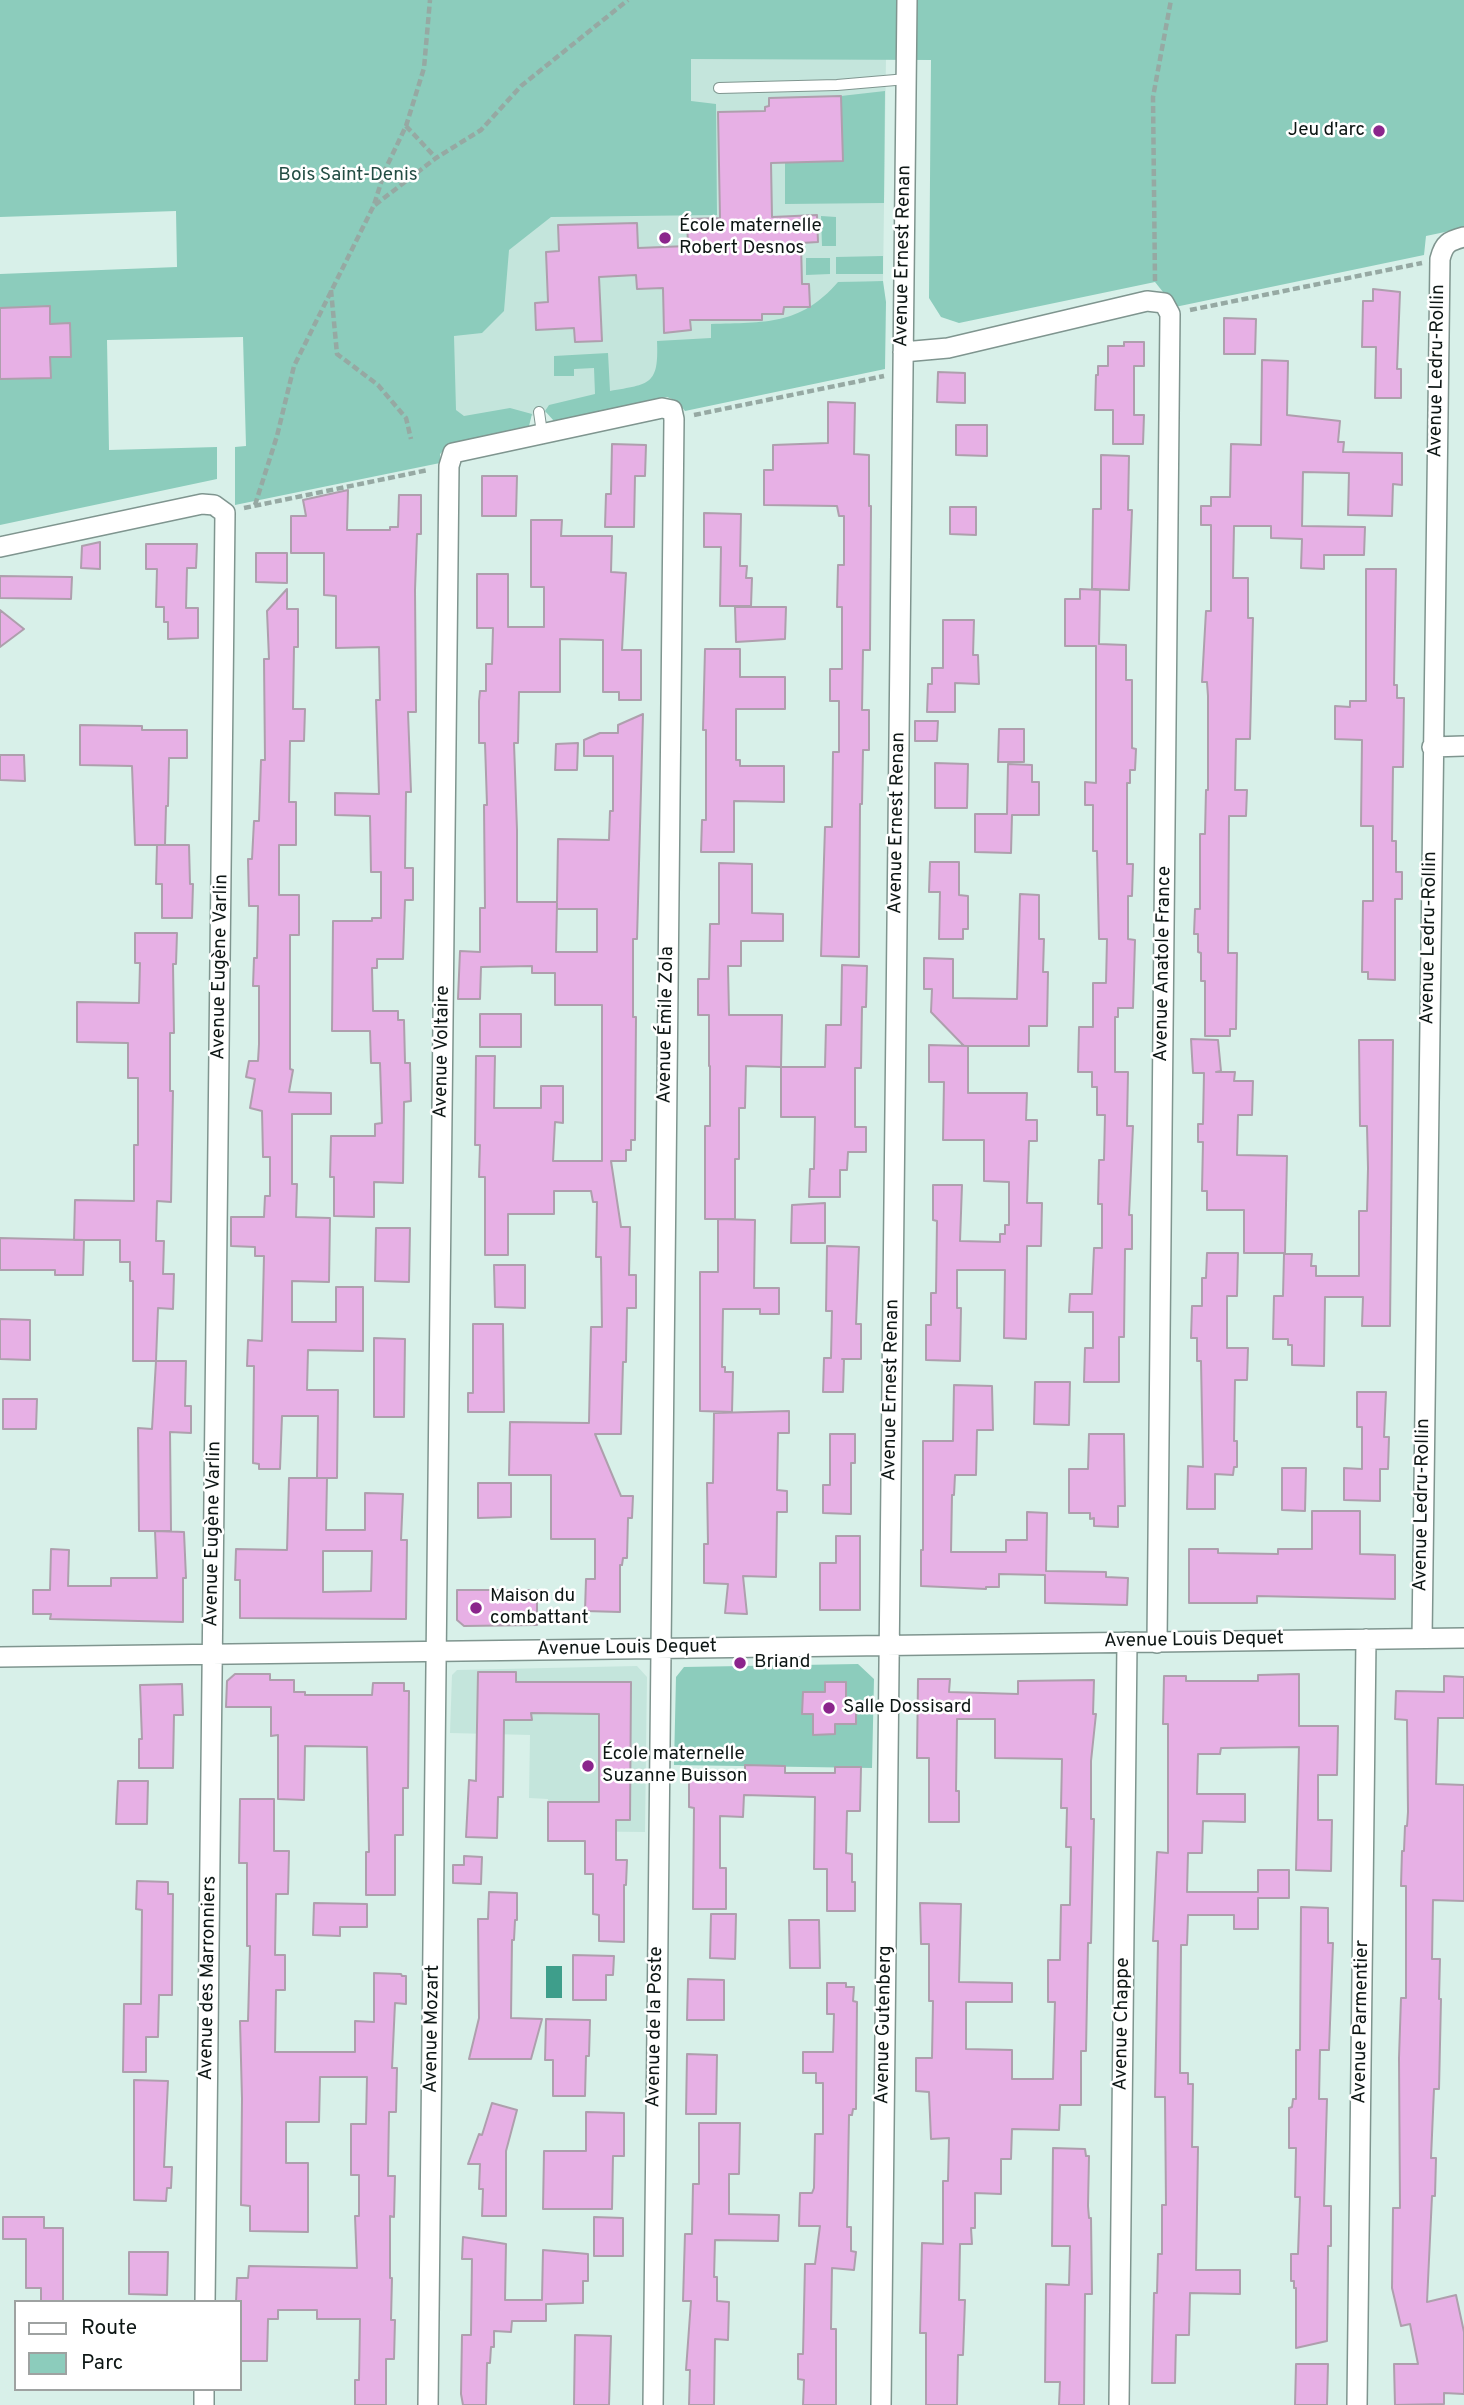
<!DOCTYPE html>
<html>
<head>
<meta charset="utf-8">
<style>
	body { margin:0 }
	#map { position:relative; width:1464px; height:2405px; overflow:hidden; background:#d8f0e9; font-family:Overpass,sans-serif }
	canvas { display:block }
	.legend { position:absolute; left:14px; top:2300px; width:228px; height:91px; box-sizing:border-box; background:#fff; border:2px solid #9ea2a1; margin:0; padding:9px 12px; list-style:none; font-size:21px; color:#0d1614 }
	.legend li { display:flex; align-items:center; gap:14px; height:35px }
	.legend b { width:35px; border:2px solid #9ea2a1 }
</style>
</head>
<body>
<div id="map">
<canvas width="1464" height="2405"></canvas>
<ul class="legend">
<li><b style="height:9px;background:#fff"></b>Route</li>
<li><b style="height:19px;background:#8cccbc"></b>Parc</li>
</ul>
</div>
<script>
const context = document.querySelector('canvas').getContext('2d');
context.lineJoin = 'round';
function paint(path, color) { context.fillStyle = color; context.fill(path, 'evenodd'); }
function strokePath(path, color, width, dash) { context.strokeStyle = color; context.lineWidth = width; context.lineCap = dash ? 'butt' : 'round'; context.setLineDash(dash || []); context.stroke(path); }
function drawText(font, color, halo, rows, align = 'center') {
  context.font = font + ' Overpass,sans-serif'; context.lineWidth = 5; context.setLineDash([]); context.textBaseline = 'middle'; context.strokeStyle = halo; context.fillStyle = color; for (const [text, x, y, turn = 0] of rows) {
    context.save(); context.translate(x, y); context.rotate((+turn || 0) * Math.PI / 180); context.textAlign = isNaN(turn) ? turn : align; if (halo) context.strokeText(text, 0, 0); context.fillText(text, 0, 0); context.restore();
  }
}
paint(new Path2D(`
	M678,55L886,56L883,281L845,282L847,347L449,434L446,219Z
	M637,1666L647,1677L645,1832L547,1831L548,1799L529,1798L530,1735L450,1733L452,1675L457,1670Z`), '#c4e5dc');
paint(new Path2D(`
	M0,0H1464V228L1426,236L1424,255L1175,307L1155,282L959,323L941,317L929,298L931,60L691,59V101L716,104L717,215L551,217L509,250L504,311L482,333L454,336L456,410L464,416L510,408L532,414L529,426L451,443L440,454V463L235,505V447L246,446L243,337L107,340L109,450L217,447V479L0,525V274L177,267L176,211L0,217Z
	M885,91L884,203L785,204V162L842,161L841,96Z
	M821,216L836,217V246H822Z
	M883,256V274H836V257Z
	M806,258H830V274L806,275Z
	M883,281L886,302L885,369L685,411L677,401L667,397L554,421L545,411L549,405L595,394L594,368L574,369V376H554V356L608,353L610,391C650,384 659,385 657,341L711,338V324C765,322 800,326 838,282Z
	M858,1664L874,1679L872,1768L674,1765L676,1677L684,1667Z`), '#8cccbc');
paint(new Path2D(`
	M546,1966H562V1998H546Z`), '#3e9e8b');
const building = new Path2D(`
	M841,96L843,161L771,163L772,217L817,215L818,242L801,243L802,284H809L810,307H784L783,314H762V320H690L691,330L664,333L663,288L637,289L636,275L599,277L602,341L575,342L574,328L536,330L535,303L548,302L546,252L559,251L558,225L637,223L638,248L688,246L687,219L720,218L718,112L765,111V107L769,106V98Z
	M1373,289L1400,292L1397,369H1401V398H1375L1376,347H1362L1363,301H1373Z
	M50,306V324L70,323L71,357H50L51,378L0,379V308Z
	M1224,318L1256,319L1255,354H1224Z
	M1124,342H1144V366H1134V415H1144L1143,444H1113V410H1095L1096,375H1098V366H1108V346H1124Z
	M1262,360L1288,361L1287,415L1340,421L1338,442H1344L1343,452L1402,453V485L1393,484L1392,516L1348,515L1349,473L1303,472L1302,526L1365,527L1364,555H1324V569L1301,568L1302,539L1271,538V526H1234L1233,578H1248V618H1253L1250,739H1236L1235,790H1247L1246,816H1229L1228,953H1237L1236,1029H1230V1036H1205V981H1201V953L1198,952V934H1194L1195,909H1200V834H1205L1206,790H1208V696L1207,682H1202L1206,611H1211V525H1201V506H1211V497H1230L1231,444L1261,445Z
	M938,372L965,373V403L937,402Z
	M828,402L855,403L854,454L869,455V506H871L870,650H863L862,710H869V750H863L862,804H860L859,957L821,956L825,827H832L833,752H839V701H830V669H842V607H837L838,565H844V516H839L837,506L764,505V470H773V445L828,443Z
	M956,425H987V456L956,455Z
	M612,444L646,445L645,476H635L634,527H605L606,494H611Z
	M1101,455L1129,456L1128,510H1132L1129,590L1092,589L1093,509H1101Z
	M482,476H517L516,516H482Z
	M348,490L347,530H390V527H398L399,495H421V534H417L415,590L416,712H408L411,792H406L405,868H413V900H405L403,959H377V968H372L373,1011H398V1020H404L405,1063H410L411,1101L404,1102L403,1183L374,1182V1217L334,1216V1177H330L331,1136H375V1124L382,1123L380,1063H371L370,1031H332L333,921H372V918H381V872H371L370,816L335,815V793L379,794L376,700H380L379,647L336,648V596L324,595V553H291V516H306L303,500Z
	M950,507H976V535L950,534Z
	M704,513L741,514L740,566H747L746,578H752L751,606H720L721,547H704Z
	M531,520H562L561,536H612L611,572L626,573L622,650H641V700H619V692H603V640L560,639V692H519L518,743H514L517,830V902H557L558,839L609,840L610,811H613V756H584V740L600,733H618V725L643,714L637,939H633V1017H636L635,1140H631V1150H626V1161H611L621,1227H630L629,1275H636V1308H627L626,1362H623L621,1434H595L621,1496H633L632,1518H628L627,1558H623L622,1565H620V1612L585,1611L586,1579H595V1539H551V1475H509L510,1422L589,1423L591,1327H602L601,1257H596L597,1202H593L591,1191H554V1214H508V1255H485V1177H479L480,1145H475L476,1056H495L494,1108H541V1086H563V1123L555,1122L553,1161H602V1005H555V973H532V966L481,967L480,999H458L460,951L480,952V908H485L484,805H487L485,743H479V701L480,691H486V664H492L493,628H477V574H508V627H544V587H531ZM557,903V909H597V952H556Z
	M100,542V569L81,568L82,546Z
	M146,544H197L196,568H187L186,608H198V638L168,639V622H164V607H156L157,569H146Z
	M256,553H287V583L256,582Z
	M1366,569H1396L1394,685H1397V698H1404L1403,767H1393L1392,841H1396V872H1402V899H1395V980L1368,979V972H1362L1363,901H1373V826H1361L1362,740L1335,739V706L1350,707V701H1366Z
	M0,576L72,577L71,599L0,598Z
	M287,589V609H298V647H294L293,709H305L304,741H290L289,802H296V845H279V895H299V935H290V1069L293,1070L289,1092L331,1093V1114H292V1184H297L296,1217L330,1218L329,1282L292,1281V1322H336V1287H363V1351L308,1350L307,1390H338L337,1478H317L318,1416H282L280,1469H259V1464L253,1463L254,1366H247L248,1340L262,1341L264,1256H255V1247L231,1246V1217H264L265,1196H270V1157H263L262,1111L250,1108L255,1079L246,1077L249,1061H258L259,1044V986H253L254,958H257L258,906H249L248,859H252L254,821H259L261,760H265L264,659H269L267,611Z
	M1080,589L1100,590L1099,644L1126,645V680H1132V748L1136,749L1135,770H1130V783H1127V864H1133L1132,896H1128V939L1135,940L1133,1008H1118V1017H1115V1072H1128L1127,1126H1133L1129,1215H1132V1249H1125L1124,1337H1119V1382H1084L1085,1348H1093V1312H1069L1070,1294H1092L1094,1248H1102V1204H1098L1099,1160H1104L1105,1115H1097V1087H1092V1072H1078L1079,1027H1093V983H1106L1107,939H1099L1097,851H1093V805H1085V782L1096,783V646H1065V599H1080Z
	M735,607H786L785,639L736,642Z
	M0,610L24,629L0,647Z
	M943,620H974L973,655H978L979,684L955,683V712H927L928,684H932V668H943Z
	M705,649H740V677H785V709H736V760H740V766H784V802L734,801V852H701L702,820H706V730H703Z
	M915,721H938L937,741H915Z
	M80,725L142,726V730H187V758H169L168,806H166L165,845H135L132,766L80,765Z
	M999,729H1024V762H998Z
	M578,743L577,770H555L556,744Z
	M0,755H24L25,781L0,780Z
	M935,763L968,764L967,808H935Z
	M1008,764L1032,765V782H1039V815H1012L1011,853L975,852V814H1007Z
	M157,845H189L190,884H193L192,918H162V884H156Z
	M930,862H959V895L968,896V929H963V939H939L940,892H929Z
	M719,863L752,864V913L783,914V941H741V966H728L729,1015H782L781,1067L746,1066L745,1108H739V1159H735V1219H705V1126H710V1066H709V1015H698V979H709L710,924H719Z
	M1020,894L1039,895V939H1044L1043,972H1048L1047,1026H1029V1046H964L931,1012L932,989H924V958L953,959V998L1017,999Z
	M135,933H177L176,964H173L174,1033H170V1091H173L171,1202L157,1201L156,1241H164L163,1274H174L173,1309L158,1308L156,1361H133V1281H130V1262H120V1240H74L75,1200L134,1201V1145H138V1078H128V1043L77,1042V1002L139,1003L140,963H135Z
	M842,965L867,966L866,1007H862L861,1068H855V1127H866V1152H848L847,1170H840V1197H809L810,1169H814L815,1117H781V1067H825L826,1025H841Z
	M480,1014H521V1047H480Z
	M1191,1039L1218,1040L1221,1071L1216,1072H1235L1234,1081H1253L1252,1115H1238L1237,1155L1287,1156L1285,1253H1244V1210H1207V1191H1202L1203,1142H1198V1124H1203L1204,1073H1193Z
	M1359,1040H1393L1390,1326H1362L1363,1297H1325L1324,1366L1292,1365V1345H1288V1339H1273L1274,1296H1283L1284,1254H1312L1311,1266H1316V1276H1359V1211H1367L1368,1168L1367,1126H1360Z
	M929,1045L968,1046V1093H1027L1026,1120H1037V1141H1029L1027,1203H1042L1041,1246H1027L1026,1339L1004,1338L1005,1270H957V1308H961L960,1361L926,1360V1325H931V1293H936L937,1221L933,1220V1185H962L960,1241L1000,1242V1234H1005V1225H1009V1182L984,1181V1140H943L944,1082H929Z
	M825,1203V1243H791L792,1205Z
	M718,1219L755,1220L754,1288H779V1314H760V1309H723L722,1367H725V1372H733L732,1412L700,1411V1272H718Z
	M376,1228H410L409,1282L375,1281Z
	M0,1238L84,1240L83,1275H55V1270H0Z
	M827,1246L859,1247L856,1324H861V1359H842H844L843,1392H823L824,1358H831L832,1311H826Z
	M1207,1253H1238L1237,1296H1227V1348H1248L1247,1380H1235L1234,1441H1237V1467H1234L1233,1475L1215,1474V1509H1187L1188,1466L1203,1467L1201,1361H1197V1338H1191L1192,1306H1202V1278H1206Z
	M494,1265H525V1308L495,1307Z
	M0,1319L30,1320V1360L0,1359Z
	M473,1324H503L504,1412H468V1393H473Z
	M374,1338L405,1339L404,1417H374Z
	M156,1361H186L185,1406H191V1433L170,1432L171,1531H139L138,1428L152,1429Z
	M1035,1382H1070L1069,1425L1034,1424Z
	M954,1385L992,1386L993,1430H977L976,1475H955L954,1495H952L951,1552H1006V1540H1027V1512L1047,1513L1046,1571L1106,1572V1577L1128,1578L1127,1605L1045,1603V1575L999,1574V1587H986V1589L921,1586V1550H923V1441H953Z
	M1357,1392H1386L1384,1437H1389L1388,1469H1380V1501L1344,1500V1468L1362,1469V1427H1357Z
	M3,1399H37L36,1429H3Z
	M789,1411V1433H778L777,1490L787,1491V1512H777L776,1577L743,1576L747,1614L725,1613L728,1584L704,1583V1544H708L707,1483H713L714,1413Z
	M830,1434H855V1463H851V1514L823,1513V1485H830Z
	M1089,1434H1124L1125,1506H1118V1527L1094,1526V1518L1090,1519V1513H1069V1469H1088Z
	M1282,1468H1306L1305,1511L1282,1510Z
	M289,1478H327L326,1530H365V1493L403,1494L401,1540H407L406,1619L240,1618V1580H235L236,1549L287,1550ZM323,1551H372L371,1591L323,1592Z
	M478,1483H511V1517L478,1518Z
	M1312,1511H1360V1554L1395,1555V1599L1257,1596V1603H1189V1549H1218V1553L1278,1554V1549H1312Z
	M155,1531L184,1532L186,1578H183V1622L50,1619L51,1614H33V1590H50L51,1549L69,1550L68,1586H111V1578H157Z
	M836,1536H860V1610H820V1563H836Z
	M457,1590H537V1625L464,1626L457,1620Z
	M478,1672H516V1682H631L630,1820H616V1860H627L626,1885H624V1942L599,1941V1915L593,1914V1874H585V1841H548V1802H599V1714L531,1713L532,1720H504L503,1797H498L497,1838L466,1837L469,1780L476,1781Z
	M235,1674H270V1680H294V1692H305V1695H372L373,1683H404V1691H409L408,1788H403V1835H395V1895H366V1852H369L367,1747L305,1746L304,1800L278,1799V1735L271,1736V1707H226L227,1681Z
	M1299,1674V1726H1338L1337,1775H1318V1820H1332L1331,1871L1296,1870L1299,1747L1221,1748L1220,1754H1198L1197,1794H1245V1822L1203,1821L1202,1853H1188L1187,1892H1258V1870H1289V1898H1258V1929H1234V1915H1188L1187,1945H1181L1180,2073H1188V2084H1193L1192,2147H1198L1196,2270H1240V2294L1190,2293L1189,2335H1176L1175,2383H1152L1154,2293H1157L1158,2254H1162V2205H1166L1165,2097H1155L1158,1941H1153L1157,1852L1168,1853V1724H1163L1164,1676H1186V1681H1258V1675Z
	M1444,1676L1464,1677V1718H1438L1436,1784L1464,1785V1901L1433,1900L1432,1959H1440L1439,1999H1441L1439,2089H1434L1431,2158H1436L1435,2196H1432L1427,2302L1456,2295L1464,2332V2394L1444,2393V2404L1395,2405L1394,2364H1418L1410,2324L1401,2326L1392,2288L1393,2208H1400L1399,2058L1401,1998H1406V1886H1401L1402,1851H1404L1405,1826H1407L1408,1812L1407,1720L1395,1719L1396,1691L1444,1692Z
	M918,1679H950L949,1692L1018,1694V1681L1094,1680L1093,1714H1096L1091,1761V1819H1094L1091,1943H1088L1086,2051H1081V2105H1060L1059,2130L1012,2129L1011,2159H1001V2194L975,2193V2228H971L972,2244H960L959,2300H965L963,2355H958L957,2405H926V2333H920L922,2243L943,2244V2181H948L949,2138L931,2139L929,2092L916,2091V2058H932L933,2001H929V1944H921L920,1903L961,1904L959,1982L1012,1983V2002H966V2049L1012,2050V2079H1053L1055,2002H1048V1960H1060L1061,1905H1070L1071,1847H1066L1067,1808H1061L1062,1759L995,1758V1719H957L956,1791H959V1822H929V1758H917Z
	M825,1682H846V1702H856V1724H835V1734L813,1735V1714H802L803,1692H825Z
	M182,1684L183,1715H174L173,1768H139V1739H142L140,1685Z
	M745,1765L785,1766V1773H835V1767H861L860,1811H847L846,1853L852,1854V1882H855V1911H827V1869H814L815,1797L744,1795L743,1817L720,1816V1868H726V1909H693L694,1808L689,1807V1779H714L745,1775Z
	M118,1781H148L147,1824H116Z
	M240,1799H274V1851H289L288,1894H276L275,1955H285V1990H276L275,2052H355V2021L374,2022V1973L401,1974L402,1976H406V2004L395,2003L392,2068H397L396,2112H389L388,2176H395L394,2217L390,2216V2278H392L391,2320H395L394,2359H386V2405H355V2380H359L360,2319H317V2310H278V2319H268L267,2361H240V2302H236L237,2278H248L249,2266L357,2268L355,2216H359V2175H351V2124H366L367,2077H320L319,2122H286V2163H308V2232L250,2231V2206L241,2205L242,2099L240,2021H248L250,1946H247V1863H239Z
	M464,1856L482,1857L481,1884L453,1883V1865H464Z
	M137,1881L168,1882V1894H173L172,1995H159L158,2037H146V2072H123L124,2004H141L142,1910L136,1909Z
	M489,1892L517,1893V1920H515L514,1940H512L511,2018L542,2019L531,2059H469L479,2018L478,1919H488Z
	M314,1903L367,1904V1927H340V1936L313,1935Z
	M1301,1907L1328,1908V1943H1333L1329,2050H1320L1319,2099H1327L1324,2206H1331V2246H1328L1327,2341L1296,2348V2288H1294V2281H1291V2254H1298L1300,2197H1295L1296,2148H1289V2108L1292,2107L1293,2099H1296V2050H1300Z
	M711,1914H736L735,1959L710,1958Z
	M789,1920H819L820,1968H790Z
	M573,1955L614,1956L613,1975H606V2000H573Z
	M688,1979L724,1980V2020H687Z
	M827,1983H846V1987H854L853,2001L857,2002L856,2109H853L852,2115H849L847,2227H851V2251L856,2252L854,2270L832,2268L831,2329H836V2405H803L804,2380L798,2379V2354H803L805,2264H815L820,2226H799L800,2193H812L814,2188L815,2134H823V2083H816V2073H803V2052H833L834,2014H827Z
	M546,2019L590,2020L589,2056H586L585,2096H553V2060H545Z
	M687,2054L717,2055L716,2114H686Z
	M134,2080L168,2081L164,2167H172L171,2188H167L166,2201L134,2200Z
	M492,2103L517,2110L506,2151V2216H482L483,2189H479L480,2164H468L479,2134L482,2135Z
	M586,2112L624,2113V2156H613L612,2209H543L544,2151H586Z
	M699,2123H740L739,2174H729V2214L779,2215L778,2241L715,2240L714,2277H717V2301L729,2302L728,2340L715,2339L714,2405H689L690,2370H686L691,2301H683L685,2234H692L693,2184H699Z
	M1053,2148L1085,2149L1086,2156H1089L1088,2206L1089,2218H1091L1092,2294H1085L1084,2405H1059L1060,2382H1045L1046,2284L1069,2285L1070,2246H1052Z
	M3,2217H44V2228H63V2302H41V2288H26V2239H3Z
	M594,2217L623,2218V2256H594Z
	M463,2237L506,2244L505,2300H542L543,2250L588,2254V2281H583V2303L546,2304V2321H512L511,2332L494,2331V2347H491L490,2363H487L486,2405H463L461,2394L462,2335H471L472,2259H462Z
	M129,2252H168L167,2295L129,2294Z
	M575,2335L611,2336L609,2405H574Z
	M1296,2364H1328L1327,2405H1295Z`);
paint(building, '#e7b0e5');
strokePath(building, '#ae9fad', 2);
const lane = new Path2D(`
	M719,88L837,85L907,79
	M539,412L542,433`);
const street = new Path2D(`
	M903,352L948,348L1147,301L1164,303L1170,314L1157,1643
	M0,547L202,504L214,505L225,513L205,2302
	M1432,747L1464,746
	M1422,1638L1440,259C1444,243 1449,241 1464,237
	M0,1657L1464,1638
	M204,2405V2389
	M428,2405L449,466L453,453L662,408L672,410L674,419L653,2405
	M881,2405L907,0
	M1119,2405L1127,1642
	M1357,2405L1366,1639`);
strokePath(lane, '#7f958f', 12);
strokePath(street, '#7f958f', 22);
strokePath(new Path2D(`
	M406,126L436,158
	M375,205L436,158L481,130L521,86L628,0
	M1155,281L1153,97L1171,0
	M331,290L337,354L378,385L406,418L411,439
	M1190,310L1422,263
	M694,415L884,376
	M255,505L277,436L294,366L374,205L385,170L406,126L424,68L430,0
	M244,508L428,470`), '#96a9a3', 4.5, [7, 3.5]);
strokePath(lane, '#fff', 10);
strokePath(street, '#fff', 19);
for (const [x, y, r, color] of [
	[1379,131,7,"#8b258c"],
	[665,238,7,"#8b258c"],
	[476,1608,7,"#8b258c"],
	[740,1663,7,"#8b258c"],
	[829,1708,7,"#8b258c"],
	[588,1766,7,"#8b258c"]
]) { const dot = new Path2D(); dot.arc(x, y, r, 0, 2 * Math.PI); context.fillStyle = color; context.fill(dot); strokePath(dot, '#fff', 2.5); }
drawText('19px', '#0d1614', '#fff', [
	["Jeu d'arc",1365,131,"right"],
	["École maternelle",679,227],
	["Robert Desnos",679,249],
	["Maison du",490,1597],
	["combattant",490,1619],
	["Briand",754,1663],
	["Salle Dossisard",843,1708],
	["École maternelle",602,1755],
	["Suzanne Buisson",602,1777]
], 'left');
drawText('19px', '#234d44', '#fff', [
	["Bois Saint-Denis",348,176]
]);
drawText('19px', '#0d1614', '#fff', [
	["Avenue Ernest Renan",904,256,-89],
	["Avenue Ledru-Rollin",1438,371,-89],
	["Avenue Ernest Renan",898,823,-89],
	["Avenue Ledru-Rollin",1430,938,-89],
	["Avenue Anatole France",1164,964,-89],
	["Avenue Eugène Varlin",221,967,-89],
	["Avenue Émile Zola",667,1025,-89],
	["Avenue Voltaire",443,1052,-89],
	["Avenue Ernest Renan",892,1390,-89],
	["Avenue Ledru-Rollin",1423,1505,-89],
	["Avenue Eugène Varlin",214,1534,-89],
	["Avenue Louis Dequet",1194,1641,-1],
	["Avenue Louis Dequet",627,1649,-1],
	["Avenue des Marronniers",209,1978,-89],
	["Avenue Parmentier",1362,2022,-89],
	["Avenue Chappe",1123,2024,-89],
	["Avenue Gutenberg",885,2025,-89],
	["Avenue de la Poste",656,2027,-89],
	["Avenue Mozart",433,2029,-89]
]);
</script>
</body>
</html>
